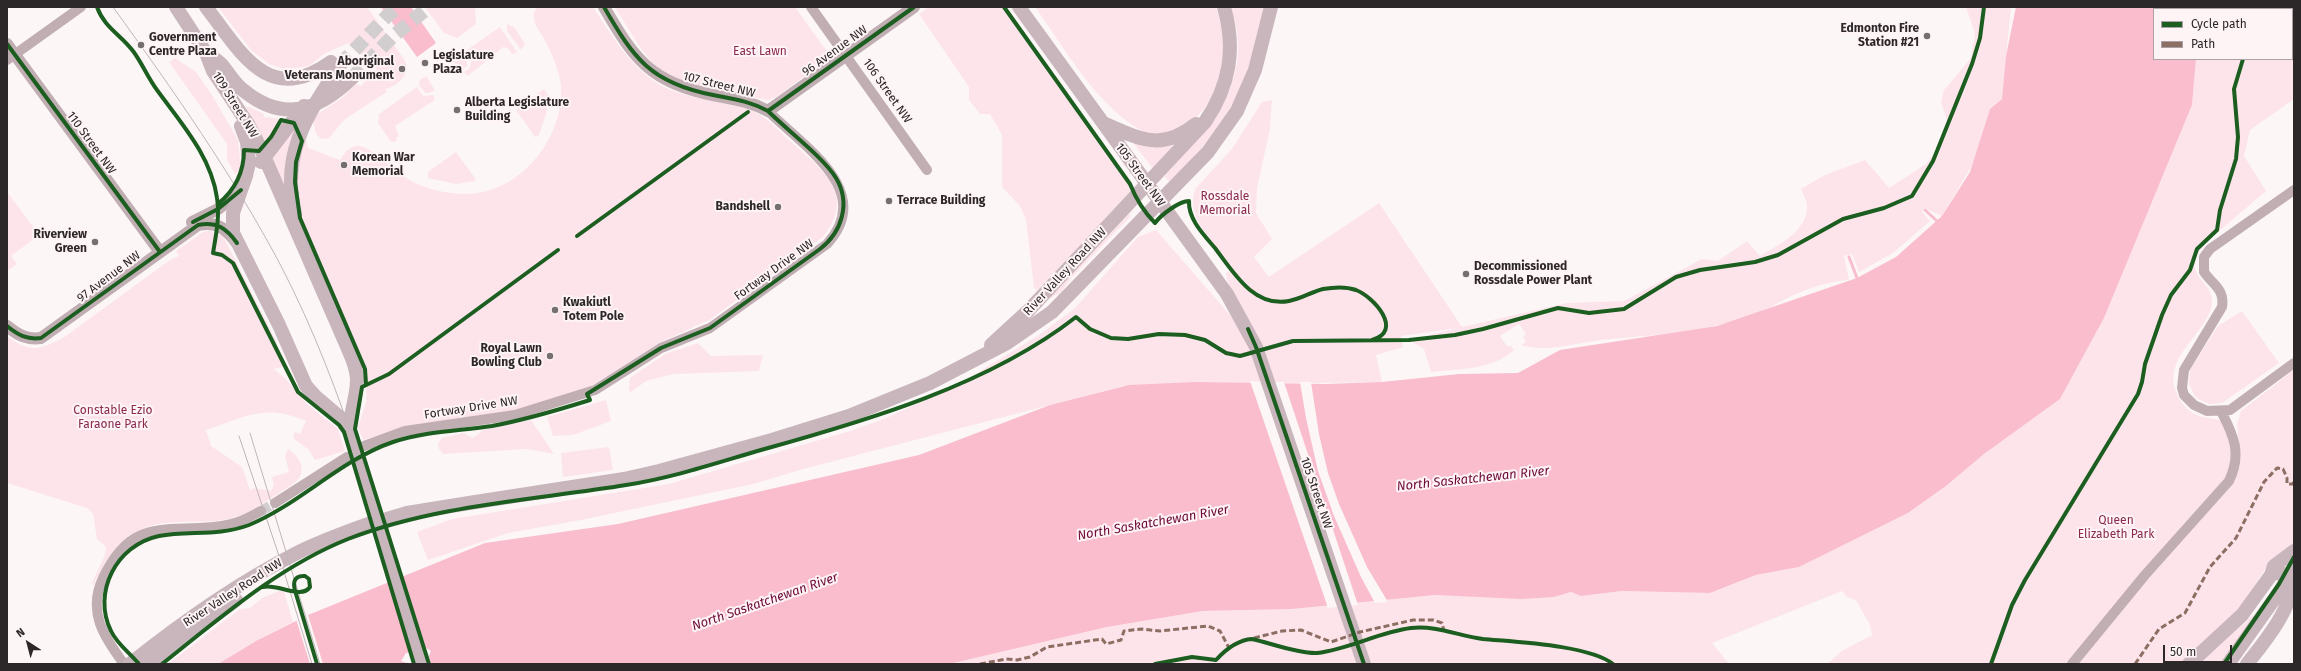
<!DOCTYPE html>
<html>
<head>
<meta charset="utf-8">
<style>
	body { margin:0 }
	#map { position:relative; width:2301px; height:671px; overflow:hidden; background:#fcf6f7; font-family:"Fira Sans",sans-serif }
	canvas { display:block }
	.frame { position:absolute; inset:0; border:8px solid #2c2728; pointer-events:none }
	.legend { position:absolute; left:2153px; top:8px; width:140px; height:52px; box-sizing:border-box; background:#fef4f6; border:1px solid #aaa2a4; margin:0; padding:5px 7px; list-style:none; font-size:12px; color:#2c2728 }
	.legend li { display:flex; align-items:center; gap:8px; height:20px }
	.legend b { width:20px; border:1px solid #aaa2a4 }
	.north { position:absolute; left:8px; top:623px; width:40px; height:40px; -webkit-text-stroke:3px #fef4f6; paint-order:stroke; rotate:324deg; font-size:11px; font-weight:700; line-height:16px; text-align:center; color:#2c2728 }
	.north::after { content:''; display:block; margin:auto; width:14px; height:18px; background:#2c2728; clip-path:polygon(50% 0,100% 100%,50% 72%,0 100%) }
	.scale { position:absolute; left:2163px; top:645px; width:69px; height:18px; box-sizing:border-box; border:2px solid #2c2728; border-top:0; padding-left:5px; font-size:12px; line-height:14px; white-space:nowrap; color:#2c2728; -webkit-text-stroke:3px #fef4f6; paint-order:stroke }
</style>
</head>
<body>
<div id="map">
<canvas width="2301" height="671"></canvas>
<div class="frame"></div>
<ul class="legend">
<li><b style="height:5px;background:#1b5e20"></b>Cycle path</li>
<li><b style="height:5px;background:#8d6e63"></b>Path</li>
</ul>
<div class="north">N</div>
<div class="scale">50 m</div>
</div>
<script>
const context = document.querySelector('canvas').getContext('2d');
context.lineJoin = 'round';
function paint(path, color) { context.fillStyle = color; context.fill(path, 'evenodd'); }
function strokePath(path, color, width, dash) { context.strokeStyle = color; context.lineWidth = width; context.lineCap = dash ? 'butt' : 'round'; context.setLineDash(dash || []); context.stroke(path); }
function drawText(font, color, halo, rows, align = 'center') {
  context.font = font + ' "Fira Sans",sans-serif'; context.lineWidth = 4; context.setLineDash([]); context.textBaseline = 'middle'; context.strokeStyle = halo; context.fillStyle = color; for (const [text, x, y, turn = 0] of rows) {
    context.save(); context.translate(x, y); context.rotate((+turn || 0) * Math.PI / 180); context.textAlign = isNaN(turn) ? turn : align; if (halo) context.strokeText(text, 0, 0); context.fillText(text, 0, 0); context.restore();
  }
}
paint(new Path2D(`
	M218,7H367L404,59C412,72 399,86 385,89L387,92L345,119L329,138L321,139L316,134L313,121L316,115L342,98L356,84L361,86L377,68L348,43L324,54L309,66L297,68H280L269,64L251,50Z
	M425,7H475L476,24L457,38L444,33Z
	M538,7H593C611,34 627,62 654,81C680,100 723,99 752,111C767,116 778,131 790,141C820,168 858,194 823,237L711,319L659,343L591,386L555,401L499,414L410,426L363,440L358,427L366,403L367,371L313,248L300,213L297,194L298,161L305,135L308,148L340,160C358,128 378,159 397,172C419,188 442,194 468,194C520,192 563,140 561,88C560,70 551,52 543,37C540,31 534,25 534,18C533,13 535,10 538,7Z
	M615,7H795L831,57L776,97L768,100C736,94 682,89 657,67C641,53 627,25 615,7Z
	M929,7H1002L1128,185L1131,192L1037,290L1034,288L1026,220L1020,206L1002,187V135L990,114H980L969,100V87L919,14Z
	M1035,7H1216C1232,49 1222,105 1182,128C1171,134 1156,138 1144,132C1097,107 1066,50 1035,7Z
	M1231,7H1265C1260,27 1257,48 1250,67C1235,113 1203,148 1170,182L1164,176C1210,125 1256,82 1231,7Z
	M1966,7H2011L2002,99L1990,109L1974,162L1942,216L1924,208L1922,212L1930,221L1893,253L1859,272L1852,254L1844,256L1849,280C1828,281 1799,291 1780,302C1772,306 1766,311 1757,314C1706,332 1654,335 1602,340C1575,343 1547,353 1521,345L1526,342L1523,336L1526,334L1519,324L1500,336L1507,346H1511L1514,350C1492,370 1459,369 1431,372L1424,349L1409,340L1458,328L1401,336L1403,347L1376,355L1382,382L1123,386L807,468L753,484L581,520L508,533L428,560L417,532L452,519L669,484L850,431L884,419L956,386L1039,335L1075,308L1138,237L1156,230L1230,315L1231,293L1226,273L1230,271C1217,246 1183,217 1196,188L1232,149L1262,102L1272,100L1270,129L1257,188L1256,213L1272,239L1254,257L1269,277L1379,203L1462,327L1567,303L1624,301L1702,259L1718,261L1747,241L1760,256C1778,245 1808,231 1807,206C1807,201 1803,194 1801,189L1825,175L1865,160L1889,188L1926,164L1935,153L1947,120L1941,102L1944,90L1971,58L1975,34Z
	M2200,7H2294V99L2250,130L2244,156L2266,191L2204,244C2178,277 2214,278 2212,303C2209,333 2160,357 2177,394C2181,403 2186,410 2195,414C2203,419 2213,417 2221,421L2232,451L2240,454L2237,424L2241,411L2294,370V542L2267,566L2240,608L2181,664H1827L1842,651L1872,635L1870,625L1856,600L1847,597L1842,591L1712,643L1729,664H946L1107,627L1203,611L1292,609L1436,595L1554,597L1571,592L1581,596L1622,591L1710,593L1756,575L1799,567L1908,513L1946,486L1984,454L2060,399L2104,318L2192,105L2196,59H2292V9H2200Z
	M507,24L514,27L525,44L521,50L507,31Z
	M500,27L517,52L512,54L509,49L503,47L468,76L464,72L470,68L471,61L464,52Z
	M458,54H462L467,62V66L461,70L451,58Z
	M175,58L196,72L212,95L238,140L241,169L235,174L227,160V144L169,62Z
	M426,76L435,90L429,93H425L419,85L420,80Z
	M417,87L423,96L433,95L435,100L395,126L399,135L396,138L397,141L391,142L378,123L379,114Z
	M544,89L549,97L546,114L539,135L535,137L516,110Z
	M247,106L264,114V117L280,119L265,142L246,107Z
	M291,127L296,130L287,191L272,160Z
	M1135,143L1154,147L1171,145L1173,148L1153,169L1134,144Z
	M456,152L475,178V181L456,184L428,178V172Z
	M8,193L39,235L11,256L17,264L7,271Z
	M1129,214L1131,216L1071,278L1061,292L1048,299Z
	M210,231L223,236L276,341L284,367L274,369L288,381L307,404L338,429L345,451L315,460L309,450L293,438L295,432L300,434L306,421C265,403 245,417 206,430L211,446L242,467L250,490L254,488L271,491L274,484L272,477L289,472L285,456L288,449C297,455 304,463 301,474C298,483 286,488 279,493C265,502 251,512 236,517C204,527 169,515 138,531C114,543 104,563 93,586L92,583L105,555L106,547L97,539L93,514L87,508L7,483V336C29,353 40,350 63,338L170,260L179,256L176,251L203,232Z
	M2242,311L2279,363L2222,403L2210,404L2198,399L2194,395L2189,383L2190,371L2193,365L2218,326Z
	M698,343L711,356L763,355L759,371L674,374L646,381L631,392L629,390L630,378L665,354Z
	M606,400L611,421L573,435L553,436L547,417Z
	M531,420L554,454L527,449L443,454L439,449L438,443L442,438L463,433L473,438L483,430Z
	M609,447L613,470L563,477L561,453Z
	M279,591L284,592L293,622L256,641L218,664H168L240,609L250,608L262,598Z
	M2253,615L2241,638L2222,664H2199Z`), '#fde4eb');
paint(new Path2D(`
	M381,7H411L436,43L417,57Z
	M2016,7H2200V9H2154V59H2196L2192,105L2104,318L2060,399L1984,454L1946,486L1908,513L1799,567L1756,575L1710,593L1622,591L1581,596L1571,592L1554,597L1521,599L1436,595L1292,609L1203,611L1107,627L949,664H218L256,641L308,615L485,543L618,524L919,455L1050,405L1129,385L1195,382L1325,384L1382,382L1459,374L1518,373L1560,350L1717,326L1857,278L1896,257L1942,216L1970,172L1990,109L2002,99L2006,56Z`), '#f9bdce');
paint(new Path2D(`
	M1250,381L1284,382L1358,605L1328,608Z
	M1311,382L1319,434L1328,473L1339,504L1367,567L1388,602L1375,603L1361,577L1334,516L1318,471L1306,418L1300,382Z
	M404,574L403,577L425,647L431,651L429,656L431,664H410L401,661L406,653L410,652L389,582L386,583L385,581Z
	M308,613V615L323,664H310L296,619Z`), '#fcf6f7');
strokePath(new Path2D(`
	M1925,210L1937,221
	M1849,257L1857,278`), '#f9bdce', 3);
strokePath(new Path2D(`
	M261,511L275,503`), '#d2cdce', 10, [10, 5]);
strokePath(new Path2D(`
	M340,65L387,16L398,7
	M352,78L392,37L429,7`), '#d2cdce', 14, [14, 7]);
strokePath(new Path2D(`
	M811,7L927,170
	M7,60L81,7
	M2294,190L2210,249L2204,257V272C2213,285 2225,289 2222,307L2184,370L2182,388L2184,395L2194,405L2207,411L2230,410L2294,363
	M364,446L405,431L515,415L595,390L661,348L710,328L827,244C876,191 803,146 768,111
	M275,503L347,457
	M124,664C104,637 87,612 103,578C135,510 174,537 231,524C242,522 251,516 261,511
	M2072,664L2145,575L2229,481C2242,454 2234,436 2221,411`), '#c0aeb3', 10);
strokePath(new Path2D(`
	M604,7C634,59 651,83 713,95C733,99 750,101 768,111L914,7
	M7,44L160,252
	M192,222L218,209L241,190
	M7,326C18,335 27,340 41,338L198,225C215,221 226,228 236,242`), '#c0aeb3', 12);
strokePath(new Path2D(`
	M176,7L206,53L213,71L248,124L261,149L345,342C350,354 357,366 357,380C357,398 349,414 350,432
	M206,7C241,52 268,107 331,62
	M1019,7L1227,294L1256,347L1364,664
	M206,53C211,56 217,60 221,64C229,73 234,83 243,90C283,123 318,111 352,78
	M1103,123C1140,139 1161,152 1196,124
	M241,126L247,142L249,163L246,176L233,213V233L279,325L306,386L315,396L342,419L350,432
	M261,162L304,106
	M295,214C280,153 308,114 340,65
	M991,345L1028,311L1205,122C1230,85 1236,49 1224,7
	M387,519L407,513L469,503L624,479L659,471L772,440L849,416L930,383L1007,343L1052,312L1208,152L1237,111L1255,70L1271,7
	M2271,575L2274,566L2294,551
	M130,664C180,624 238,583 295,554C318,542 344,533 368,524
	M150,664L236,600
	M2189,664L2242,615L2271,575L2276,573L2284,574L2291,582C2294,607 2262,645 2247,664
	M2228,664L2280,591L2294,567`), '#c8b6bc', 14);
strokePath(new Path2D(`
	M113,7C173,90 233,175 281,266C346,391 381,530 421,664
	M250,433L320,664
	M239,436L282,565L312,664`), '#c0b5b8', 1);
strokePath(new Path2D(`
	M350,432L421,664`), '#c8b6bc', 14);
strokePath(new Path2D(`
	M1254,638L1282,631L1301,630L1331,642L1360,632L1413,620H1433L1442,623L1444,631
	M980,664L1006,659L1017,660L1030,657L1047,647L1102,639L1106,644L1121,640L1124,631L1142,629L1160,631L1208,626L1220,631L1229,648
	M2135,664L2159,629L2185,613L2210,567L2236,538L2264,482L2277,468L2283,469L2287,478V484H2293L2294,480`), '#8d6e63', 3, [6, 3]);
strokePath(new Path2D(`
	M97,7C104,27 121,35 133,51C142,63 148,78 157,90C181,123 211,156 217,198C220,216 216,235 213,253L222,255L233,263L298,392L339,425L344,432L414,664
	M1004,7L1130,184C1136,199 1144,212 1155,223C1161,215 1179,201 1189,201C1188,219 1204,235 1215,248C1233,272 1254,308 1289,301C1301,299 1311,292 1323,289C1334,287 1345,286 1356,290C1374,297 1404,331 1372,340
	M7,44L160,252
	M768,111L914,7
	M218,204C235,190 244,172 244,150L259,151L271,137L281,120L294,123L302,141L296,162L295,182L300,218L365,369L366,384
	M193,222L218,209L241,190
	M577,236L748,112
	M7,326C18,335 27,340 41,338L198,225C217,221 227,229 237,243
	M1248,329L1256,347L1364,664
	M263,587C277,583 301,600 310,587L309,579L305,576C292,575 293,585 296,594L317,664
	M139,664C130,653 117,644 111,631C92,593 116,545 159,536C189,530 217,537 249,525C300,504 340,460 393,442C425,431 459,431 492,426C525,420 558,410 590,400L587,394L661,348L710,328L820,249C842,232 851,203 836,178C824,158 786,129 768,111C750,101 733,99 713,95C651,83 634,59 604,7
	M162,664C220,618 278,567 348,539C436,505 534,500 626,485C672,478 716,463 761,450C866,421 989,385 1076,317L1090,329L1111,338L1128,339L1159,334L1185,335L1205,340L1226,353L1240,356L1293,341L1409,340L1455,335L1483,329L1558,308L1589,313L1624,309L1676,277L1700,270L1755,262L1778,255L1843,219L1884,208L1912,196L1933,161L1972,64L1980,38L1984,7
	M429,664L355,429L362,387L389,374L558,250
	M1155,664L1192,657L1216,660C1226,649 1237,640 1252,639C1270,643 1299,654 1317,653C1350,649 1379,632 1411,628C1436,625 1459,636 1483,639C1515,642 1589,645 1613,664
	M1991,664L2012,605L2025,580L2138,394L2142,382L2145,364L2162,315L2171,295L2190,270L2197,249L2217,230L2220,210L2236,159L2238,137L2234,89L2243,59
	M2224,664L2279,584L2294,557`), '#1b5e20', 4);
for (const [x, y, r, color] of [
	[1927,36,4,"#756f70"],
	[141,45,4,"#756f70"],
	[425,63,4,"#756f70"],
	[402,69,4,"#756f70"],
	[457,110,4,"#756f70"],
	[344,165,4,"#756f70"],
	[889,201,4,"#756f70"],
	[778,207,4,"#756f70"],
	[95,242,4,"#756f70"],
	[1466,274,4,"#756f70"],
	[555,310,4,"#756f70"],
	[550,356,4,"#756f70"]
]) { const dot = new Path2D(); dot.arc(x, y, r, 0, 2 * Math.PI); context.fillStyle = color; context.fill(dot); strokePath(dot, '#fef4f6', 1.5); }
drawText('bold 12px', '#2c2728', '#fef4f6', [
	["Edmonton Fire",1919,29,"right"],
	["Station #21",1919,43,"right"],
	["Government",149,38],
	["Centre Plaza",149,52],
	["Legislature",433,56],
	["Plaza",433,70],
	["Aboriginal",394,62,"right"],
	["Veterans Monument",394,76,"right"],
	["Alberta Legislature",465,103],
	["Building",465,117],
	["Korean War",352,158],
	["Memorial",352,172],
	["Terrace Building",897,201],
	["Bandshell",770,207,"right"],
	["Riverview",87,235,"right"],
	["Green",87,249,"right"],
	["Decommissioned",1474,267],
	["Rossdale Power Plant",1474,281],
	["Kwakiutl",563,303],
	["Totem Pole",563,317],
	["Royal Lawn",542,349,"right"],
	["Bowling Club",542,363,"right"]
], 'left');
drawText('12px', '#2c2728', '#fef4f6', [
	["96 Avenue NW",835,51,-36],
	["107 Street NW",719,85,14],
	["106 Street NW",887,91,55],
	["109 Street NW",235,105,58],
	["110 Street NW",91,143,54],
	["105 Street NW",1140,175,54],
	["Fortway Drive NW",774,270,-36],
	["River Valley Road NW",1065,272,-47],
	["97 Avenue NW",109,277,-37],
	["Fortway Drive NW",471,408,-9],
	["105 Street NW",1316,493,71],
	["River Valley Road NW",233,593,-33]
]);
drawText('12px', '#8a2a4f', '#fef4f6', [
	["East Lawn",760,52],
	["Rossdale",1225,197],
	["Memorial",1225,211],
	["Constable Ezio",113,411],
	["Faraone Park",113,425],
	["Queen",2116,521],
	["Elizabeth Park",2116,535]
]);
drawText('italic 13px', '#6d0a38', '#fef4f6', [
	["North Saskatchewan River",1473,479,-6],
	["North Saskatchewan River",1153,523,-10],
	["North Saskatchewan River",765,602,-19]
]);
</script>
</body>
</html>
